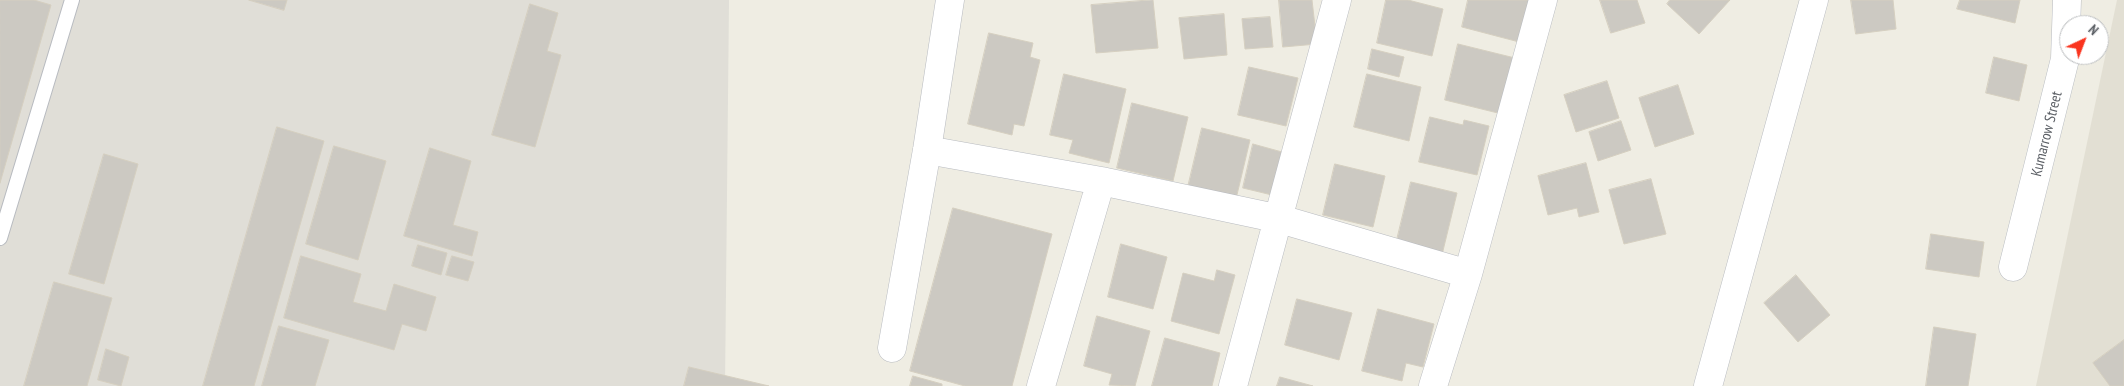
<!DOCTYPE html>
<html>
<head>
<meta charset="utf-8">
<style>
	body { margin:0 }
	#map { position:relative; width:2124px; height:386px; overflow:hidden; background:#efede3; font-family:"PT Sans Narrow",sans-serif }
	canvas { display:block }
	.north { position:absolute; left:2059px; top:15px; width:50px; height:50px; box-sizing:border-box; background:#fff; border:1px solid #bdbfc1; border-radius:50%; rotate:43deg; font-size:14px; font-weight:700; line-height:20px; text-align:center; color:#5b5f65 }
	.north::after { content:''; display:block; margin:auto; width:18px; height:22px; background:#fa341e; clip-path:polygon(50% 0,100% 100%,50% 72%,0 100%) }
</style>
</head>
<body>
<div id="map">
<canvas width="2124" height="386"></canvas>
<div class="north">N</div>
</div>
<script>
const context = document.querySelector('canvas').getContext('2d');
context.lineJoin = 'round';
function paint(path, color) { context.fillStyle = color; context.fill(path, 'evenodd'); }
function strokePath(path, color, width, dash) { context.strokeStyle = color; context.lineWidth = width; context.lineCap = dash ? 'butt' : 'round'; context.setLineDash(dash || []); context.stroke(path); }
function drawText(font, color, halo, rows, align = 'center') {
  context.font = font + ' "PT Sans Narrow",sans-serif'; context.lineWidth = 5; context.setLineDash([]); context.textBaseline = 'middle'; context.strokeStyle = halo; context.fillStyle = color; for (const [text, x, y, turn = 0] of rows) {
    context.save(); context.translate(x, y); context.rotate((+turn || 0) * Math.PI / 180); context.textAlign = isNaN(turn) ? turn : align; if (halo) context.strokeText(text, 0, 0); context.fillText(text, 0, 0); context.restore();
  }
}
paint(new Path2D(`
	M0,0H729L725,386H0Z`), '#e0ded7');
paint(new Path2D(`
	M2117,0H2124V386H2036Z`), '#e2dfd3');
const building = new Path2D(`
	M0,0H34L51,5L0,183Z
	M249,0H287L284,10Z
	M1153,0L1158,48L1096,53L1091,5Z
	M1279,0H1312L1317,44L1283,47Z
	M1386,0H1408L1443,9L1432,56L1377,43Z
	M1468,0H1533L1523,43L1462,27Z
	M1600,0H1637L1645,23L1611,33Z
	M1670,0H1730L1699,34L1667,4Z
	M1851,0H1893L1896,29L1856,34Z
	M1960,0H2020L2015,23L1957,9Z
	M530,4L558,13L547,51L561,55L535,147L492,135Z
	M1224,14L1227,55L1184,59L1179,18Z
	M1270,17L1273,47L1245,49L1242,19Z
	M989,33L1033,43L1030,57L1040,60L1024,126L1014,124L1012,135L968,124Z
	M1458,44L1519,59L1506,115L1445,100Z
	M1372,49L1404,57L1399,77L1368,69Z
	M1994,57L2027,65L2019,101L1986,93Z
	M1249,67L1298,78L1286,126L1238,115Z
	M1064,74L1126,89L1109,163L1069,153L1073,140L1050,135Z
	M1367,74L1421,87L1409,141L1354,127Z
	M1607,81L1619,118L1576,132L1564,95Z
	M1678,85L1694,134L1655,147L1639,98Z
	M1132,103L1188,117L1173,181L1117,168Z
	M1430,117L1463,125L1464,120L1489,126L1477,175L1419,162Z
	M1621,121L1631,150L1598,161L1589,132Z
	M277,127L324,141L254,386H203Z
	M1202,128L1250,140L1236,199L1188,187Z
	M1253,144L1282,152L1272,195L1243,188Z
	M334,146L386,161L358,260L306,244Z
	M430,148L471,161L453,225L478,232L472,256L404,236Z
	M104,154L138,164L104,284L69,274Z
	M1586,163L1599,212L1579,217L1577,208L1548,215L1538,176Z
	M1335,164L1385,176L1373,227L1323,215Z
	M1651,179L1666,234L1624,244L1609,190Z
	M1411,182L1457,193L1441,259L1395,248Z
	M953,208L1052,234L1012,386H965L910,371Z
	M1931,234L1984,242L1979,277L1926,269Z
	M1121,244L1167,257L1153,309L1108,297Z
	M418,245L447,253L441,275L412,266Z
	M301,256L361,274L353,302L386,311L394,284L436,297L426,331L402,324L394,350L284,318Z
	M452,256L474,262L468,281L446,275Z
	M1217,270L1235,275L1219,334L1171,321L1183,273L1214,281Z
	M1796,275L1830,315L1798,342L1764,303Z
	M54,282L112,298L87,386H24Z
	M1297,299L1352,313L1339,360L1285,345Z
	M1378,309L1434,324L1423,367L1406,363L1402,381L1362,371Z
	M1097,316L1150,331L1135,386L1109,385L1112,374L1084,366Z
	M279,326L329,340L315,386H262Z
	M1934,327L1976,334L1968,386H1926Z
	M1165,338L1220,353L1212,386H1152Z
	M2124,340V386H2110L2093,363Z
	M106,349L129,357L121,386L98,380Z
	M689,367L769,386H684Z
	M913,376L942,384V386H910Z
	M1280,377L1313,386H1277Z`);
paint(building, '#ccc9c2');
strokePath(building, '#d5cfc0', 1);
const service = new Path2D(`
	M0,238L72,0`);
const minor = new Path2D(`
	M927,150L1101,181L1280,219L1468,274
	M2013,267L2065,59L2067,0
	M892,348L927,150L950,0
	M1041,386L1101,181
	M1233,386L1337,0
	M1433,386L1468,274L1543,0
	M1708,386L1814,0`);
strokePath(service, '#b8bbc0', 16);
strokePath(minor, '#b8bbc0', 29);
strokePath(service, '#fff', 14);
strokePath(minor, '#fff', 28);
drawText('15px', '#5b5f65', '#fff', [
	["Kumarrow Street",2047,134,-76]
]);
</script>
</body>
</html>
